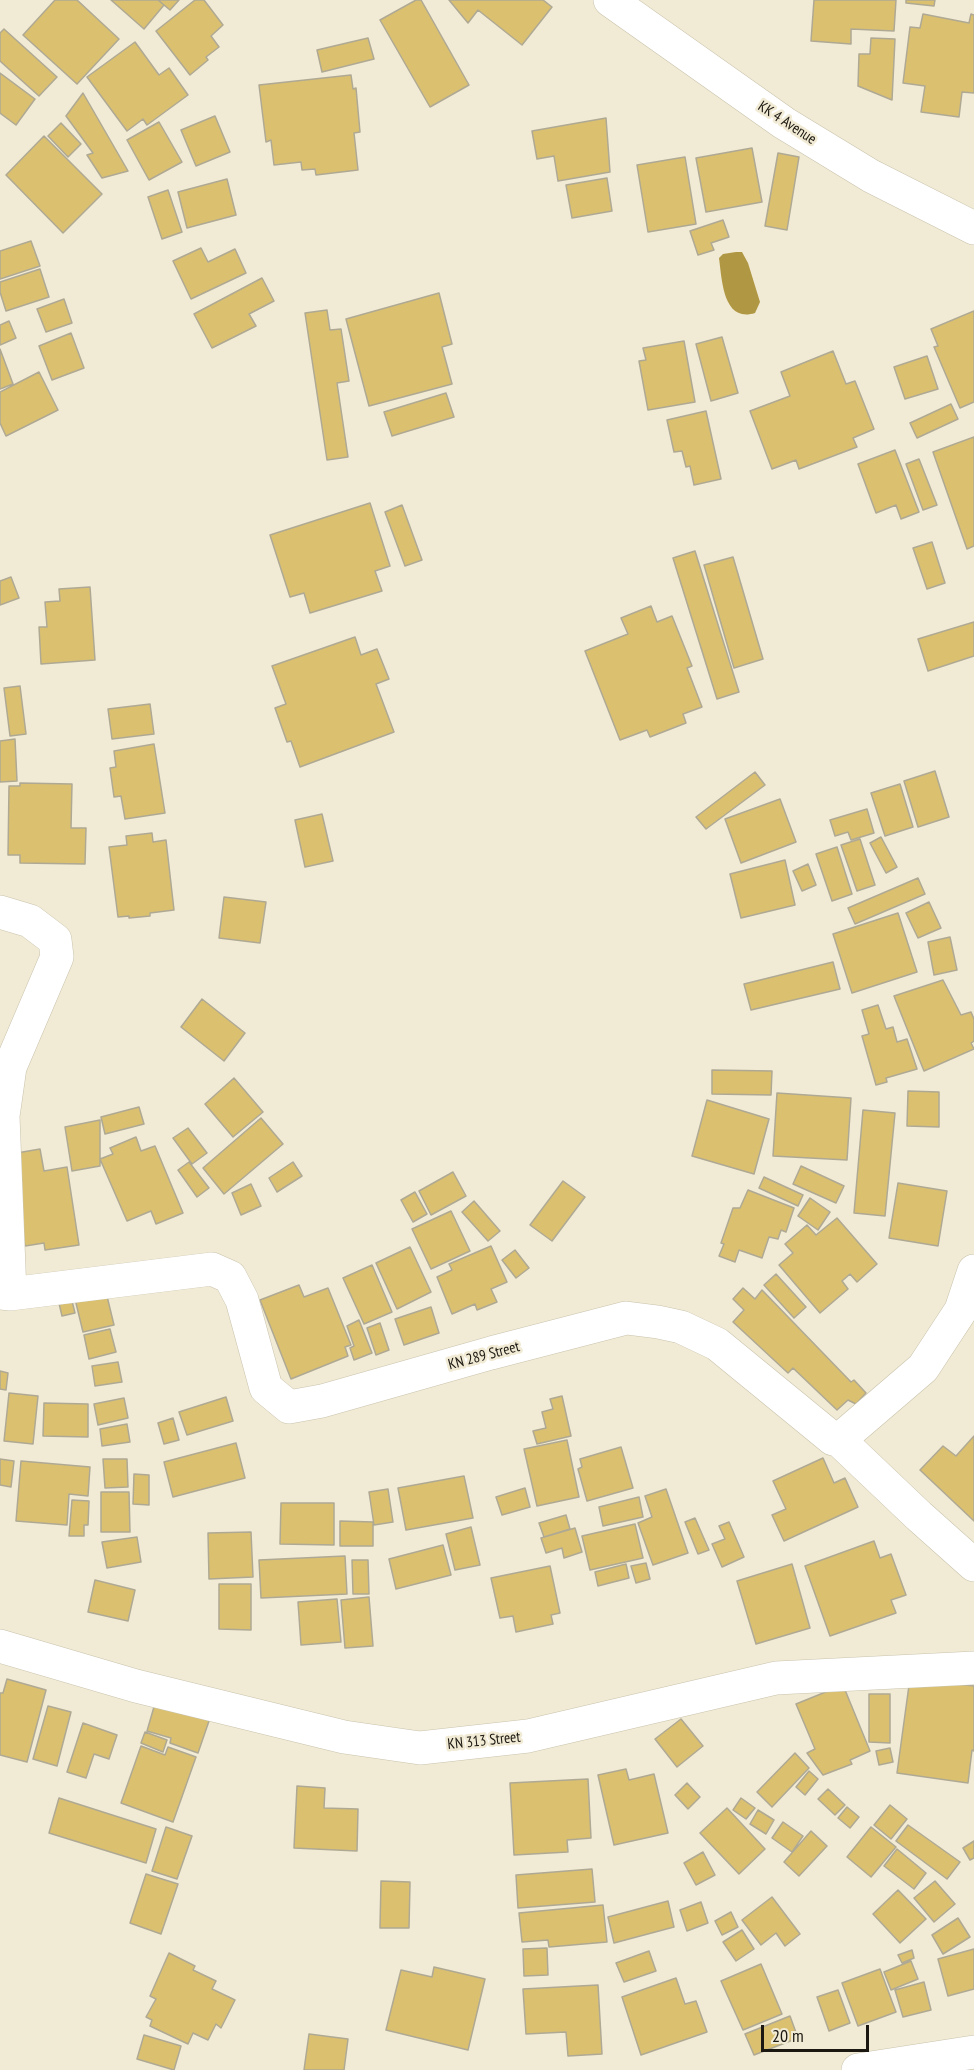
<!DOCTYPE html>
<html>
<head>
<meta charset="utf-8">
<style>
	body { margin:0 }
	#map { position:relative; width:974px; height:2070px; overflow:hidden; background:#f1ead4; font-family:"PT Sans Narrow",sans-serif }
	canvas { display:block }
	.scale { position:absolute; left:761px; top:2025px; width:108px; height:27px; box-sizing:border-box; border:3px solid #1b1811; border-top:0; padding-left:8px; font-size:18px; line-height:21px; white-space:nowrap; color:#1b1811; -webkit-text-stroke:4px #f1ead4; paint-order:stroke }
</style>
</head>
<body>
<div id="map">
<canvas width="974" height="2070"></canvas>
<div class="scale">20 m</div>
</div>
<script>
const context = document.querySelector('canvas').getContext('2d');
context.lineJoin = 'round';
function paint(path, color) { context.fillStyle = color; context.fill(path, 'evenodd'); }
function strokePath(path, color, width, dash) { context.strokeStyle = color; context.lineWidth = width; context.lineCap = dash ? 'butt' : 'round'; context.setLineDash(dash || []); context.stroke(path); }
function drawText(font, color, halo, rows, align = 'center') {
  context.font = font + ' "PT Sans Narrow",sans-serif'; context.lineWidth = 5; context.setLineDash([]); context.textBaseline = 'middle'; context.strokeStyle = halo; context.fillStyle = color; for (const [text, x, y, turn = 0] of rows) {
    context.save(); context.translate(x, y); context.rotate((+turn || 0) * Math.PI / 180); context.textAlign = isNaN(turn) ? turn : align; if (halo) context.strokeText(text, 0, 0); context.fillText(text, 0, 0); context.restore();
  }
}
paint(new Path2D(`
	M736,252H742L748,263L760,302L755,313C723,323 722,280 719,258L723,254Z`), '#b09744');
const building = new Path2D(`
	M55,0H77L119,39L77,84L23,35Z
	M111,0H158L164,5L144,29Z
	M158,0H179L170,10Z
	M195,0H204L223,25L211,36L219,47L206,57L208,60L190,75L156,31Z
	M416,0H421L469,85L430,107L380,20Z
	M449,0H543L552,7L522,45L478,10L468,23Z
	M814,0H896L894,31L851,29V44L811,41Z
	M906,0H935L934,6L906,3Z
	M923,14L969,23L971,14L974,15V93L962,92L959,117L921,112L925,86L903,83L910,27L920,28Z
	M4,29L57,77L39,96L0,61V33Z
	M368,38L374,59L322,72L317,50Z
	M871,38L895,39L892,100L858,86L859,54H870Z
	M135,42L159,75L169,68L188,95L147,125L143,119L127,131L87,77Z
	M0,73L35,99L16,125L0,113Z
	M351,75L353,89L356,88L360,132L354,133L358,170L316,175L315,169L302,170L301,162L274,165L271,140L266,142L259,85Z
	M83,93L128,171L102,178L87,155L93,153L66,116Z
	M215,116L230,152L196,166L181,130Z
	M606,118L610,172L558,181L554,156L537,159L532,131Z
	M159,122L182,162L149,180L127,140Z
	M61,123L81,144L68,157L48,136Z
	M44,136L102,194L63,233L6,175Z
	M752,148L762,202L706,212L696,158Z
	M778,153L799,157L787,230L765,226Z
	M685,157L696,224L648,232L637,165Z
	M607,178L612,211L572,218L566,185Z
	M227,179L236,215L187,228L178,192Z
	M168,190L182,232L162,239L148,197Z
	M723,220L729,237L711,243L714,250L698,255L690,231Z
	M31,241L40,266L0,279V251Z
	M201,248L208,262L235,249L246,273L191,299L173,261Z
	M40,269L49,297L6,311L0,292V282Z
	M262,278L274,301L249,314L256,326L212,348L194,314Z
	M439,293L452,344L442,347L452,384L369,406L346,319Z
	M64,299L72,323L46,332L37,309Z
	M327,310L330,330L341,329L349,381L337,383L348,457L327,460L305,313Z
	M974,311V402L960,408L934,347L938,346L931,329Z
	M9,321L16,338L0,345V325Z
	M71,333L84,368L52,380L39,346Z
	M722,337L738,393L711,401L696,344Z
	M684,341L695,402L648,410L639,361L646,360L643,348Z
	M0,349L13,384L0,389Z
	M833,351L846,384L855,381L874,429L853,438L857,447L799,469L796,460L772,469L750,411L790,396L781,372Z
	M927,356L938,389L905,399L894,367Z
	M39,372L58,410L6,436L0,423V392Z
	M446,393L454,417L392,436L384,412Z
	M951,404L958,419L917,438L910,423Z
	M706,411L721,479L694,485L690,466L686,467L682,451L674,452L667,420Z
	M974,437V546L967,549L933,452Z
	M895,450L919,512L901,519L896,505L876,513L858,464Z
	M919,459L937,505L923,510L906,464Z
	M370,503L390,566L375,571L382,591L310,613L304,593L290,597L270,535Z
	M402,505L422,560L405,566L385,512Z
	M932,542L945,583L927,589L913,548Z
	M695,551L739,692L717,699L673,558Z
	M733,557L763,659L734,668L704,565Z
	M11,577L19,598L0,605V581Z
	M90,587L95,660L41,664L39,627H47L45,602L60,601L59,589Z
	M651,606L657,622L672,616L692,666L687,668L702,707L683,714L686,723L650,737L647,730L620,740L585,651L628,634L621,618Z
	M974,622V656L928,671L918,639Z
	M355,637L361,655L377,649L389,679L376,684L394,732L300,767L291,741L287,742L275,708L286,704L272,666Z
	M20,686L26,734L10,736L4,688Z
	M150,704L154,734L112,739L108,709Z
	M15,739L17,781L0,782V741Z
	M154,744L165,813L125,819L121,796L114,797L110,768L116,767L114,751Z
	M935,771L949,817L918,827L904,781Z
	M755,772L765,785L706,829L696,817Z
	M20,783L72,784L71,828H86L85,864L20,863V855H8L9,786H20Z
	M900,784L913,827L885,836L871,793Z
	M780,799L796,842L741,863L725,819Z
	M867,809L874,833L851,840L848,832L835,836L830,820Z
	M322,814L333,861L305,867L295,820Z
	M152,833L153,842L166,840L174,910L150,913V916L129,918V916L118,917L109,847L127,845L126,836Z
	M881,837L897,867L886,873L870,843Z
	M860,839L875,885L857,891L841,845Z
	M837,847L852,894L832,901L816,854Z
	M785,860L795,905L741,918L730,874Z
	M808,864L816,885L802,891L793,871Z
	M918,878L925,894L855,924L848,908Z
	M224,897L266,902L260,943L219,938Z
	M929,902L941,928L918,938L906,913Z
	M898,913L917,972L852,993L833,934Z
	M950,937L957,970L934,975L928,942Z
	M833,962L840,989L751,1010L744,984Z
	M943,980L961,1015L971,1012L974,1019V1041L971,1043L974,1049L924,1071L894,996Z
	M202,999L245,1033L224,1061L181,1027Z
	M878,1005L886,1029L893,1027L897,1042L907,1039L917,1069L886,1078L887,1082L876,1085L862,1036L869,1034L862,1010Z
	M712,1070L772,1071L771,1095L712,1094Z
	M234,1078L263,1112L233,1137L205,1104Z
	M908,1091L939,1092V1127L907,1126Z
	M777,1093L851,1098L847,1160L773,1156Z
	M707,1100L769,1119L754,1174L692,1156Z
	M139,1107L144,1124L105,1134L101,1117Z
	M863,1110L895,1113L885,1216L854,1213Z
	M261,1118L283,1144L224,1194L203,1168Z
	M100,1120V1166L72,1171L65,1127Z
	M188,1128L207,1153L192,1164L173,1138Z
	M136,1137L141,1151L155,1146L183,1213L156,1224L151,1211L127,1221L100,1159L113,1154L110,1148Z
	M40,1149L44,1171L67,1167L79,1245L45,1250L44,1243L25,1246L11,1154Z
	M189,1162L209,1188L197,1197L178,1170Z
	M293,1162L302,1176L277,1192L269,1178Z
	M801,1166L844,1186L836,1203L793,1184Z
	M453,1172L466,1196L431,1215L419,1191Z
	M764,1177L803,1195L798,1206L759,1188Z
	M563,1181L585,1197L552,1241L530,1225Z
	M898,1183L947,1191L938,1246L889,1238Z
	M251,1184L261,1206L241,1215L232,1193Z
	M748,1190L794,1208L786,1232L781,1230L778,1239L769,1237L762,1258L739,1250L735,1262L719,1256L724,1244L721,1243L733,1208H740Z
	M415,1192L427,1214L413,1222L401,1200Z
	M810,1198L830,1212L818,1230L798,1216Z
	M474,1201L500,1231L488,1241L462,1212Z
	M451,1211L470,1251L431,1269L412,1229Z
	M837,1218L877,1264L857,1282L850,1274L842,1281L848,1289L820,1313L779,1265L793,1253L785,1244L807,1225L816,1235Z
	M491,1246L507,1282L491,1289L497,1302L477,1310L475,1304L452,1314L437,1277L452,1270L449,1264Z
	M410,1247L431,1292L397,1309L376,1263Z
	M515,1250L529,1268L516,1278L502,1260Z
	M372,1265L392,1312L364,1324L343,1278Z
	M776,1274L806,1307L794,1318L764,1285Z
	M299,1285L304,1297L328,1288L351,1345L345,1347L348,1356L291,1379L260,1300Z
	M743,1288L755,1299L762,1290L851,1382L854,1380L866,1393L856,1404L848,1400L837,1410L793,1368L788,1373L733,1322L744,1310L733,1299Z
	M106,1292L114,1325L83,1332L75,1299Z
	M71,1297L75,1313L62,1316L58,1299Z
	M431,1307L439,1333L404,1345L395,1319Z
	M359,1320L372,1353L354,1360L350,1348L354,1346L347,1326Z
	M380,1323L389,1350L376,1355L367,1328Z
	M110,1329L116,1352L89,1359L84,1335Z
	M118,1362L122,1382L95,1386L92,1366Z
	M0,1371L8,1373L6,1390L0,1389Z
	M9,1393L38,1396L33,1444L4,1441Z
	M562,1396L571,1436L537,1444L533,1431L546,1428L542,1412L553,1409L550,1399Z
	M226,1397L233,1421L187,1435L179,1412Z
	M124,1398L128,1418L98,1425L94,1404Z
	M44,1403L88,1404V1437L43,1436Z
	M173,1418L179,1440L164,1444L158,1423Z
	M127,1424L130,1442L102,1446L100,1429Z
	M974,1436V1521L920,1470L943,1446L956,1456Z
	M567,1440L579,1497L537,1506L524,1449Z
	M236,1443L245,1478L173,1497L164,1462Z
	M621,1447L633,1488L587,1501L578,1469L582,1467L580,1459Z
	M823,1458L834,1483L845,1478L858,1507L784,1541L772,1515L786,1509L773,1481Z
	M0,1459L14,1461L11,1487L0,1485Z
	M103,1459H127L128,1487L105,1488Z
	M21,1461L90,1467L88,1496L69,1494L67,1525L16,1521Z
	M134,1474L149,1475V1505L133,1504Z
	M464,1476L473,1518L406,1530L398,1488Z
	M525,1488L530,1507L502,1515L496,1497Z
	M388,1489L393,1522L374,1525L369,1492Z
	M666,1489L688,1553L653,1565L638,1523L652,1517L645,1496Z
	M101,1492H129L130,1532H101Z
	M639,1497L643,1517L603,1526L599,1507Z
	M72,1500L89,1501L88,1525H84V1536H69Z
	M281,1503H334V1545L280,1544Z
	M566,1515L570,1529L544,1537L539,1523Z
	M695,1518L709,1550L698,1554L685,1522Z
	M340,1521L373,1522V1546H340Z
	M729,1522L744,1557L722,1567L712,1544L725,1539L719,1526Z
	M635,1524L643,1558L590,1570L582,1536Z
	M471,1527L480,1565L455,1570L446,1534Z
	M575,1528L582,1552L564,1558L562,1548L546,1553L541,1538Z
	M251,1532L253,1577L209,1579L208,1533Z
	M137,1537L141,1562L107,1568L102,1542Z
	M874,1541L880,1558L891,1554L906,1595L891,1600L896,1613L830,1636L805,1566Z
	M443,1545L451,1575L396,1589L389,1559Z
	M345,1556L347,1594L261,1598L259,1560Z
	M352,1560H368L369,1594H353Z
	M646,1563L650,1579L636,1583L631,1566Z
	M626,1564L629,1578L598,1586L595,1572Z
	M792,1564L810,1628L756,1644L737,1581Z
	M550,1566L560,1613L551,1615L553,1624L516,1632L513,1616L500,1618L491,1578Z
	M95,1580L135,1590L128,1621L88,1612Z
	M219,1584H251V1630L219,1629Z
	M369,1597L373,1646L345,1648L341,1600Z
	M337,1599L341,1642L301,1645L298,1602Z
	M910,1678L974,1686V1751L972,1750L968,1783L897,1773Z
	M7,1679L46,1690L27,1762L0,1755V1693H3Z
	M843,1685L870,1751L850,1760L852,1764L823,1775L807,1753L815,1749L796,1704Z
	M869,1694H890V1743L869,1742Z
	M156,1700L210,1718L198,1753L170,1743L171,1738L147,1731Z
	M48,1706L71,1712L57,1766L33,1759Z
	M681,1719L703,1746L677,1767L655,1739Z
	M83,1723L117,1735L109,1759L94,1754L86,1778L67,1772Z
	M145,1732L167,1740L163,1752L141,1743Z
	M141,1746L165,1755L168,1747L196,1757L173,1822L121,1803Z
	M890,1748L893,1762L879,1765L876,1751Z
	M795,1753L809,1768L772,1807L757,1792Z
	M626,1769L629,1780L654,1774L668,1833L614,1845L598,1775Z
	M809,1771L818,1779L805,1795L796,1787Z
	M588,1779L591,1838L567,1840L568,1852L514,1855L510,1783Z
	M687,1783L700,1797L688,1809L675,1795Z
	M297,1786L325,1788L324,1808L358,1809L357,1851L294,1848Z
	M828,1789L845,1805L835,1815L818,1799Z
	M59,1798L156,1829L146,1863L49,1833Z
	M741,1798L755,1808L746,1819L733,1810Z
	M890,1805L907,1819L891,1839L874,1825Z
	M847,1807L859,1817L850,1828L838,1818Z
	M727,1808L765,1849L739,1874L700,1833Z
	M758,1810L774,1820L766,1834L750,1824Z
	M783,1822L803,1836L792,1852L772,1838Z
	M908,1825L960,1862L947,1879L896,1841Z
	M166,1827L192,1836L177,1879L152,1871Z
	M871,1827L896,1847L871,1877L847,1857Z
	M811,1831L827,1846L799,1876L784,1862Z
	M974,1841V1858L970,1860L963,1848Z
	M897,1849L926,1873L914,1889L884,1866Z
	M703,1852L715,1875L696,1885L684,1863Z
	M592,1869L595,1902L518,1908L516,1875Z
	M146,1874L178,1884L161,1934L130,1923Z
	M381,1881L410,1882L409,1928H380Z
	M935,1881L955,1904L934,1922L914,1898Z
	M898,1890L926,1919L900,1943L873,1914Z
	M772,1897L800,1934L785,1946L776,1933L761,1945L742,1920Z
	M668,1901L674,1927L614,1943L608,1917Z
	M701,1902L708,1923L687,1931L680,1910Z
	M603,1905L607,1942L549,1947L548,1940L522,1942L519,1913Z
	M731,1912L738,1927L722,1935L715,1921Z
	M958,1918L970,1937L943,1954L932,1935Z
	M742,1930L754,1949L736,1961L723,1942Z
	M547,1948L548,1975L524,1976L523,1949Z
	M974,1949V1989L948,1996L938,1959Z
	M912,1950L914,1958L902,1963L898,1955Z
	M649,1951L656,1971L624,1982L616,1963Z
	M169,1953L195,1966L193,1970L216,1981L212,1989L235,2000L221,2028L216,2024L208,2040L193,2033L188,2044L150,2026L152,2020L146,2017L156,1999L150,1996Z
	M911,1961L918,1979L891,1990L884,1972Z
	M761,1964L782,2014L743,2030L721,1981Z
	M434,1967L485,1979L468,2050L386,2030L401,1970L432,1977Z
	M880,1969L896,2012L858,2026L842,1983Z
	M676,1978L685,2004L696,2001L707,2032L641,2055L622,1997Z
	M924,1982L931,2010L903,2017L895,1990Z
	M598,1985L602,2054L568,2056L566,2032L526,2034L523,1989Z
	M838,1990L850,2023L829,2031L817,1997Z
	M790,2016L798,2038L754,2055L745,2034Z
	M309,2034L348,2039L344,2070H304Z
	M144,2035L181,2046L174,2070L137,2059Z`);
paint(building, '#dbc16f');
strokePath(building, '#afa994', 1.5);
const minor = new Path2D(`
	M0,912L30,921L55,940L57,957L10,1067L3,1116L10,1294
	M0,1293L10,1294L212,1269L230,1277L242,1300L266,1388L289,1407L322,1401L491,1353L626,1318L658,1322L681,1327L717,1344L833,1439L839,1440L919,1516L974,1565
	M839,1440L923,1368L961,1310L974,1271
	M0,1646L136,1686L344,1737L420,1748L528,1736L776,1678L974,1668
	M858,2070L974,2052`);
const major = new Path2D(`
	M610,0L784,123L871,176L974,228`);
strokePath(minor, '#c9c3ad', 34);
strokePath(major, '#c9c3ad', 34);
strokePath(minor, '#fff', 33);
strokePath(major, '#fff', 33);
drawText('15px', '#1b1811', '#f1ead4', [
	["KK 4 Avenue",787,123,33],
	["KN 289 Street",484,1356,-15],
	["KN 313 Street",484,1741,-6]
]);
</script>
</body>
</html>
